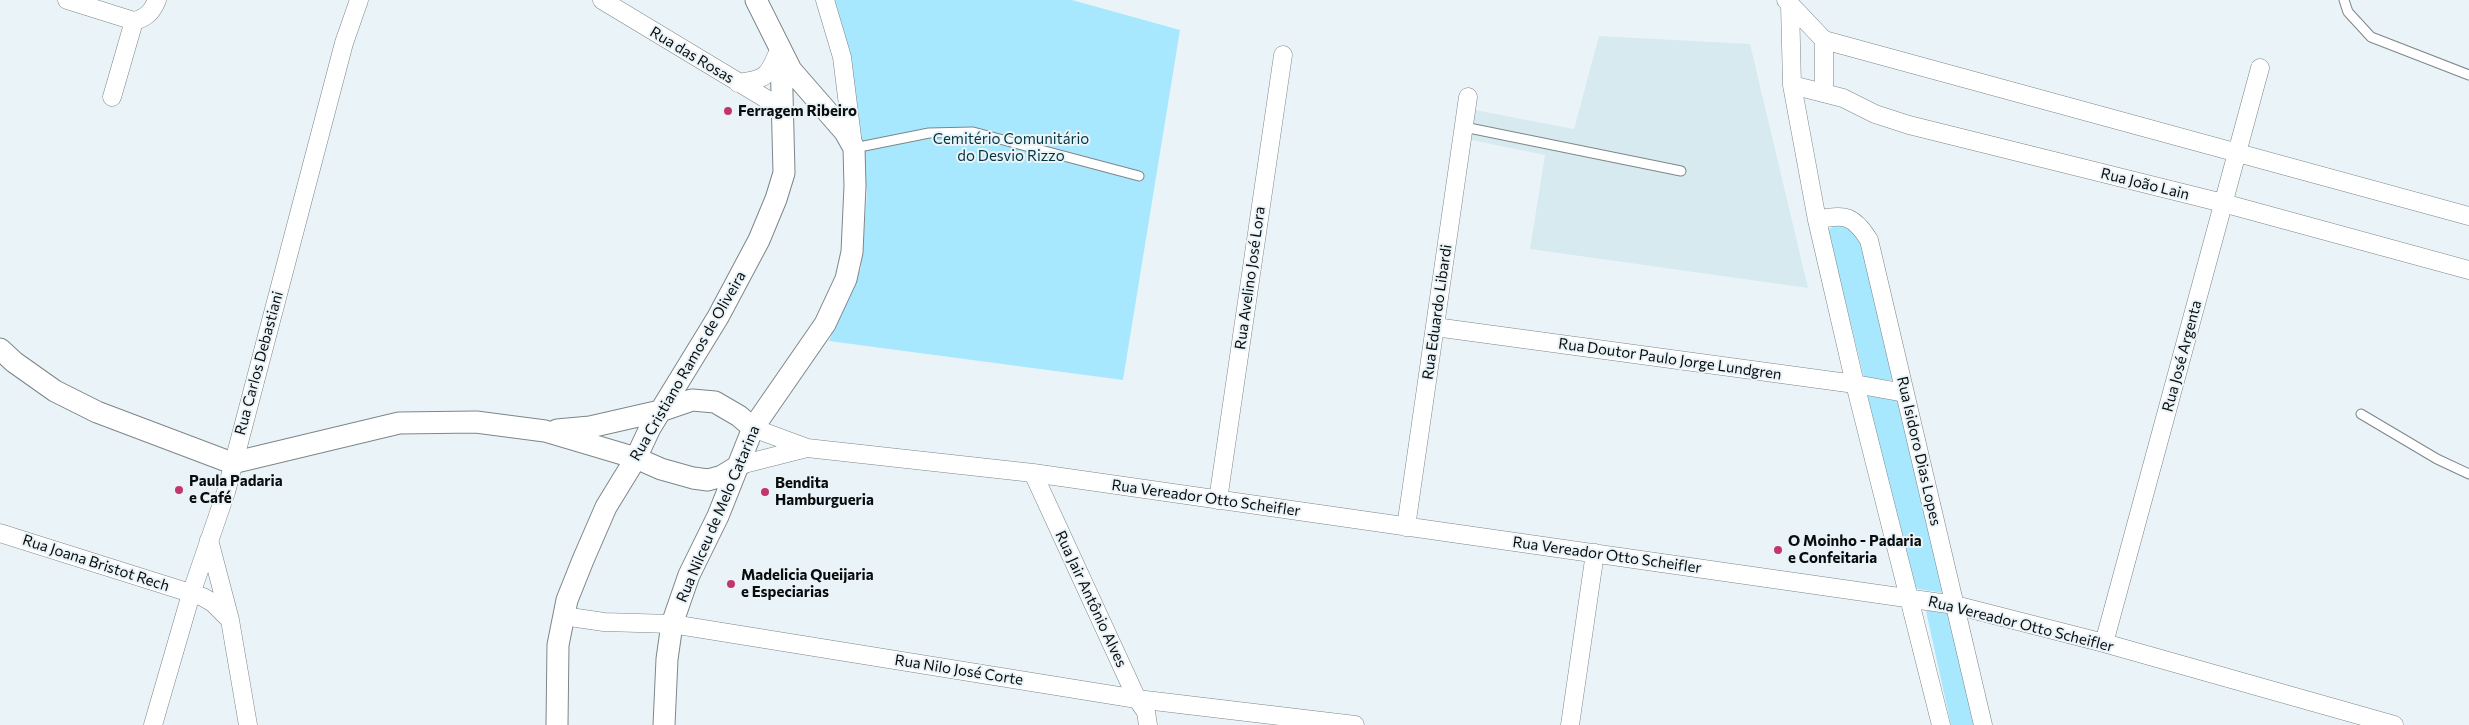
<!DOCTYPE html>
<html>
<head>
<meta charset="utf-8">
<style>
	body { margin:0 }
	canvas { display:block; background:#eaf4f8 }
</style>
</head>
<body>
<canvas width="2469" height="725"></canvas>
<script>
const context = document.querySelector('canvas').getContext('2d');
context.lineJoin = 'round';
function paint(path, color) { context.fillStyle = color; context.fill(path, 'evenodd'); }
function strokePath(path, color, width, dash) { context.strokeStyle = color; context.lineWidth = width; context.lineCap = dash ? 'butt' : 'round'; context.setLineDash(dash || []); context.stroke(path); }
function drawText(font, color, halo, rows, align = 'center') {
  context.font = font + ' Commissioner,sans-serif'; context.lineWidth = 4; context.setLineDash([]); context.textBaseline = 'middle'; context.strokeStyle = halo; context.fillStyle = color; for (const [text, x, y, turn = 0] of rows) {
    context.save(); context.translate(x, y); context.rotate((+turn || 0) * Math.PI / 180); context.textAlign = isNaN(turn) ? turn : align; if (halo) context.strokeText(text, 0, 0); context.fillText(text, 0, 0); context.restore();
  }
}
paint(new Path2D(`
	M1599,36L1750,44L1808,288L1530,249L1545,155L1471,140L1475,110L1574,129Z`), '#d7eaf0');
paint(new Path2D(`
	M833,0H1072L1180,30L1123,380L829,341L861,268L867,194L861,139Z
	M1840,222L1857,227L1897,381L1864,378L1828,230Z
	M1866,395L1902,398L1949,594L1913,588Z
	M1949,610L1974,725H1951L1926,611Z`), '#a8e8fe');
const service = new Path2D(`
	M2344,0L2348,12L2371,37L2469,75
	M1464,127L1681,171
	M854,148L929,133L973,132L1139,176
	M2361,414L2437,459L2469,474`);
const minor = new Path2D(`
	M67,0L134,21
	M602,0L783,109
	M825,0L842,57L853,145
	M1786,0L1824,40V92
	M1790,4L1792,85
	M1824,40L2469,216
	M738,83C769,79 768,75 780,48
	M112,97L134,21C146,18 152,12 157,0
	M1817,220C1845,213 1854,216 1869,240L1983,725
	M1435,327L1855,384L1905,393
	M753,428L807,448L1033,473L1955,605L2104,643L2394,725
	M740,465L807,448
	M1033,473L1137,699L1146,712L1148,725
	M1218,500L1283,55
	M1406,527L1468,97
	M0,533L203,597L213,603L230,620
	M209,540L230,620L248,725
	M563,616L604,622L672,624L1137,699L1355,725
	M2104,643L2260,68
	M153,725L191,594L226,492L344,43L359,0
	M1570,725L1595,553
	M1941,725L1855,384L1817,220L1792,85L1843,98L1875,114L1909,125L2223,203L2469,270`);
const tertiary = new Path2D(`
	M0,349L14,362L55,391L97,412L232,463L399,423L476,422L545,431L636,458L661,469L693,478L708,480L722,476L740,465
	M557,430L590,427L660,411L692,400L715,402L739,416L753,428
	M557,725L558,645L567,600L583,560L606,507L636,458L650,428L718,317L759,240L776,199L784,173L781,54
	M664,725L667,659L672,624L689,575L718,516L753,428L825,324L846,279L852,252L855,186L854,148L845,132L791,70L756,0`);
strokePath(service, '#7d8689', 11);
strokePath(minor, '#7d8689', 19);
strokePath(tertiary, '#7d8689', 23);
strokePath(service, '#fff', 9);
strokePath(minor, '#fff', 18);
strokePath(tertiary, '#fff', 21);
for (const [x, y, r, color] of [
	[728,111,5,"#c2366c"],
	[179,490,5,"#c2366c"],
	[765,492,5,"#c2366c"],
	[1778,550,5,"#c2366c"],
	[731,584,5,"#c2366c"]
]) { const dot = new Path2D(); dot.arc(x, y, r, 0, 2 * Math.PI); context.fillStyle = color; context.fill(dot); strokePath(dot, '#eaf4f8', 2); }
drawText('15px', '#0a0d0e', '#eaf4f8', [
	["Rua das Rosas",692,55,31],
	["Rua João Lain",2145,184,14],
	["Rua Avelino José Lora",1250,278,-82],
	["Rua Eduardo Libardi",1437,312,-82],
	["Rua José Argenta",2182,356,-75],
	["Rua Doutor Paulo Jorge Lundgren",1670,359,8],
	["Rua Carlos Debastiani",259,363,-75],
	["Rua Cristiano Ramos de Oliveira",688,366,-60],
	["Rua Isidoro Dias Lopes",1919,451,77],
	["Rua Vereador Otto Scheifler",1206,498,8],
	["Rua Nilceu de Melo Catarina",718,514,-67],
	["Rua Vereador Otto Scheifler",1607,555,8],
	["Rua Joana Bristot Rech",96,563,18],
	["Rua Jair Antônio Alves",1091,599,65],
	["Rua Vereador Otto Scheifler",2021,624,14],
	["Rua Nilo José Corte",959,670,9]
]);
drawText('bold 15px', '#0a0d0e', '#eaf4f8', [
	["Ferragem Ribeiro",738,111],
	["Paula Padaria",189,481],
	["e Café",189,498],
	["Bendita",775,483],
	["Hamburgueria",775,500],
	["O Moinho - Padaria",1788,541],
	["e Confeitaria",1788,558],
	["Madelicia Queijaria",741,575],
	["e Especiarias",741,592]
], 'left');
drawText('15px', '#003644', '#eaf4f8', [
	["Cemitério Comunitário",1011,139],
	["do Desvio Rizzo",1011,156]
]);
</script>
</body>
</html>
